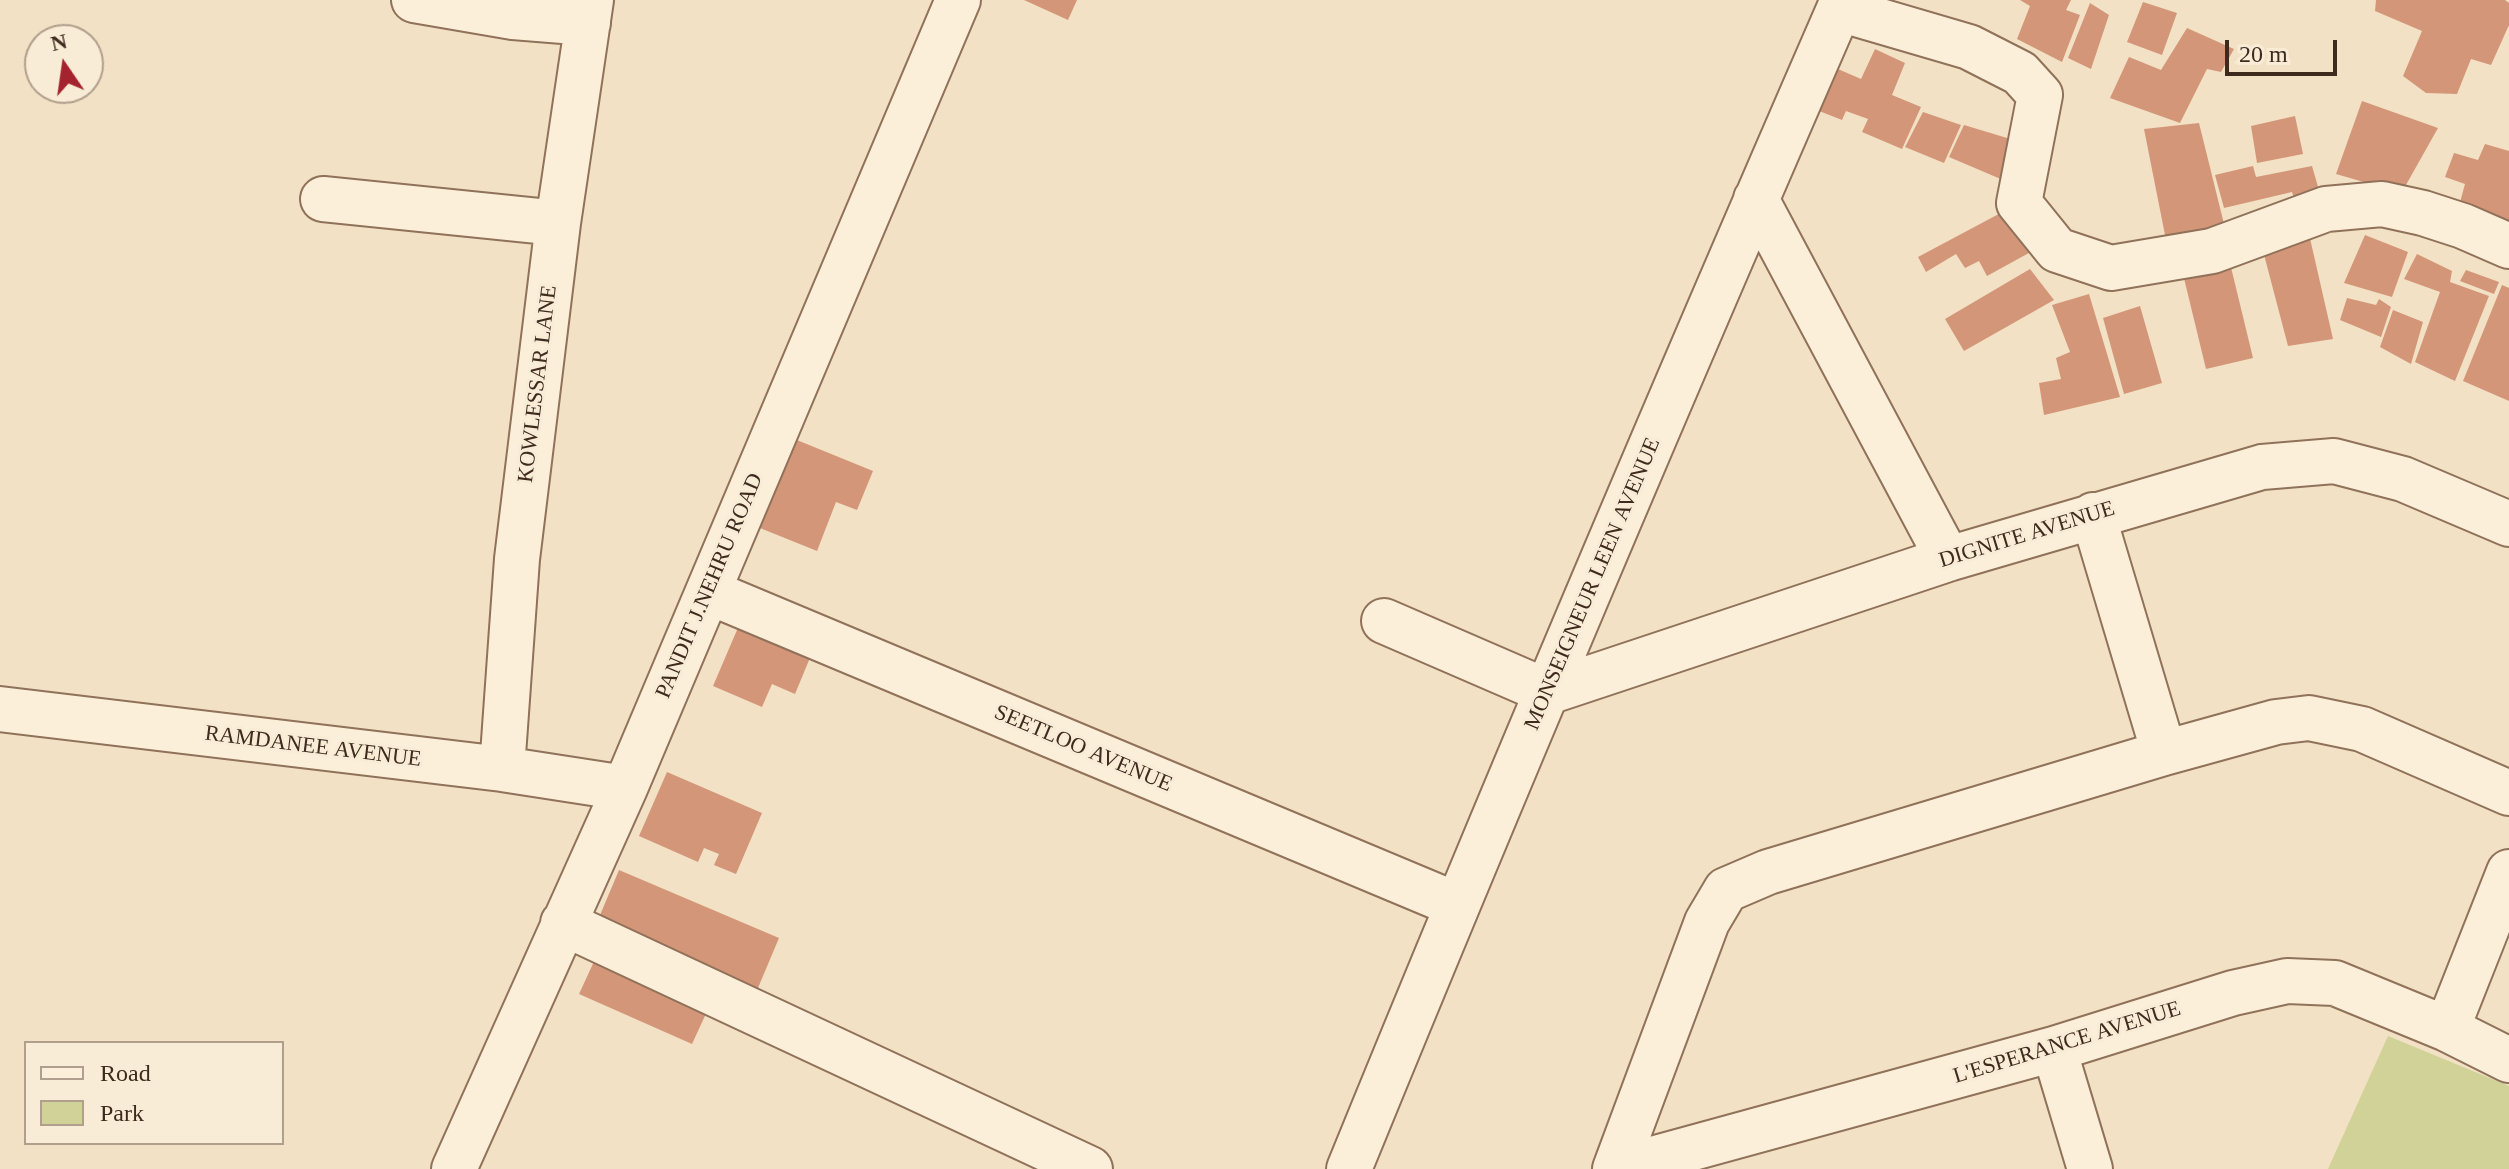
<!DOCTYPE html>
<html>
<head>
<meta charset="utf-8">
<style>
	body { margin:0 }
	#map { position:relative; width:2509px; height:1169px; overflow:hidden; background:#f2e1c5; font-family:Georgia,serif }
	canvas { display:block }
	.legend { position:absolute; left:24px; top:1041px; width:260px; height:104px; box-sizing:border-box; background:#f9ecd6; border:2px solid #af9f8c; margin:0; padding:10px 14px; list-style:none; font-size:24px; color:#3f2b1e }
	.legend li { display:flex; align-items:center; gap:16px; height:40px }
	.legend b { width:40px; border:2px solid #af9f8c }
	.north { position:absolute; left:24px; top:24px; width:80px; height:80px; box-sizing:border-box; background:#f9ecd6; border:2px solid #af9f8c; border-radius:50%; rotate:347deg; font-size:22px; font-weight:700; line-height:32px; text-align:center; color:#3f2b1e }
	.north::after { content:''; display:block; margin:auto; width:28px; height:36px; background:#a5232f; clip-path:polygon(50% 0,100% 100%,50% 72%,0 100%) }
	.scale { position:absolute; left:2225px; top:40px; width:112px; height:36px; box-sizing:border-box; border:4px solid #3f2b1e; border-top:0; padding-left:10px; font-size:24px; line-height:28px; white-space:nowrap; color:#3f2b1e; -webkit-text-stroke:6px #f9ecd6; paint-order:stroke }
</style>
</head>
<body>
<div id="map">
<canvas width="2509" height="1169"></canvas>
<ul class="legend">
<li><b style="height:10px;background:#fcefda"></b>Road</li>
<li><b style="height:22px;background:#d0d298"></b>Park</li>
</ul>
<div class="north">N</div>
<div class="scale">20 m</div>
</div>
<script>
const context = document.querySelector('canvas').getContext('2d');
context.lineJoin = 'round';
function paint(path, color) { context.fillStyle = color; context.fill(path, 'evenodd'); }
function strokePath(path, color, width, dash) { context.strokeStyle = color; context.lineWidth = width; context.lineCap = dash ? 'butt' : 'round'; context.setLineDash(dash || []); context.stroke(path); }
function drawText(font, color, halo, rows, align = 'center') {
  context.font = font + ' Georgia,serif'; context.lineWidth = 6; context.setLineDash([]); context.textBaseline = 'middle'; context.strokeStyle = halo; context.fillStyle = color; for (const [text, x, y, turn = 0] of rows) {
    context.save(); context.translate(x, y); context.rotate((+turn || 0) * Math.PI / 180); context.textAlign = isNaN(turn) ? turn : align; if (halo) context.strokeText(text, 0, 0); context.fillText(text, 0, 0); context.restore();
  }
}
paint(new Path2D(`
	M2388,1036L2509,1086V1169H2328Z`), '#d0d298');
paint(new Path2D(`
	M1024,0H1077L1068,20Z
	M2020,0H2071L2066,10L2080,15L2062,62L2017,39L2030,6Z
	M2376,0H2505L2509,3V25L2491,65L2471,59L2457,94L2426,93L2403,76L2422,31L2375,11Z
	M2143,2L2177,13L2162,55L2127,42Z
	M2090,3L2109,15L2091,69L2068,58Z
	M2187,28L2234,49L2221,72L2207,69L2180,123L2110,98L2129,57L2161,70Z
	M1875,49L1905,63L1892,95L1921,107L1902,149L1862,132L1868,119L1846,111L1842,120L1814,109L1831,66L1861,79Z
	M2362,101L2438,128L2402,192L2377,180L2374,185L2336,174Z
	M1923,112L1961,125L1944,163L1905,147Z
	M2295,116L2303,154L2257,163L2251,126Z
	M2199,123L2226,232L2166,240L2144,129Z
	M1964,125L2017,141L2003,180L1949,157Z
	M2485,144L2509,151V241L2456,217L2465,184L2445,177L2454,153L2478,160Z
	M2253,166L2256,177L2312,166L2321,197L2296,204L2292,192L2224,208L2215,175Z
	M2010,208L2038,248L1987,276L1979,261L1965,268L1956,254L1926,272L1918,257Z
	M2309,234L2333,339L2288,346L2262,247Z
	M2365,235L2408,252L2392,297L2344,283Z
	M2417,254L2452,271L2450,282L2489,296L2455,381L2415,362L2440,292L2404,279Z
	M2229,259L2253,358L2206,369L2182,270Z
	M2030,269L2054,300L1964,351L1945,319Z
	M2466,270L2499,282L2494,294L2460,281Z
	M2502,285L2509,288V401L2463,381Z
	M2089,294L2120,397L2044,415L2039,383L2061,379L2056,358L2070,352L2052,305Z
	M2347,298L2376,305L2379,299L2391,307L2381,337L2340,320Z
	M2140,306L2162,383L2124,394L2103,318Z
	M2393,310L2423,322L2411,364L2380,347Z
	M787,436L873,471L857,510L836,502L817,551L750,524Z
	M740,623L812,653L795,694L772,684L762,707L713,686Z
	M667,772L762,813L736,874L714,865L719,854L704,848L698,862L639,836Z
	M619,870L779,938L755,995L595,927Z
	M597,955L710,1005L692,1044L579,994Z`), '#d49678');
const minor = new Path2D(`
	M414,0L513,17L588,23
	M1839,9L1969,47L2020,73L2040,95L2019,203L2057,250L2111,268L2212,251L2326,209L2382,204L2423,213L2463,226L2509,246
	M323,199L558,223
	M1756,199L1948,559
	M2093,515L2164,753
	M709,592L1457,905
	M1384,621L1548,692L1948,559L2262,467L2334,461L2403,479L2509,524
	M0,709L502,769L625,788
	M502,769L517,559L558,223L591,0
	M563,923L1090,1169
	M2447,1029L2509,872
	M2054,1049L2090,1169
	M454,1169L625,788L958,0
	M1349,1169C1509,777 1674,388 1843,0
	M1615,1169L1707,922L1726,890L1768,872L2164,753L2276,722L2309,718L2362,729L2509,793
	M1616,1169L2054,1049L2233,993L2287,981L2335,983L2447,1029L2509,1060`);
strokePath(minor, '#907159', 48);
strokePath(minor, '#fcefda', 44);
drawText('22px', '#3f2b1e', '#f9ecd6', [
	["KOWLESSAR LANE",538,384,-83],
	["DIGNITE AVENUE",2027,535,-17],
	["MONSEIGNEUR LEEN AVENUE",1593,584,-67],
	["PANDIT J.NEHRU ROAD",710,586,-67],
	["RAMDANEE AVENUE",313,747,7],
	["SEETLOO AVENUE",1083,749,23],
	["L'ESPERANCE AVENUE",2067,1043,-17]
]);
</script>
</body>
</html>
